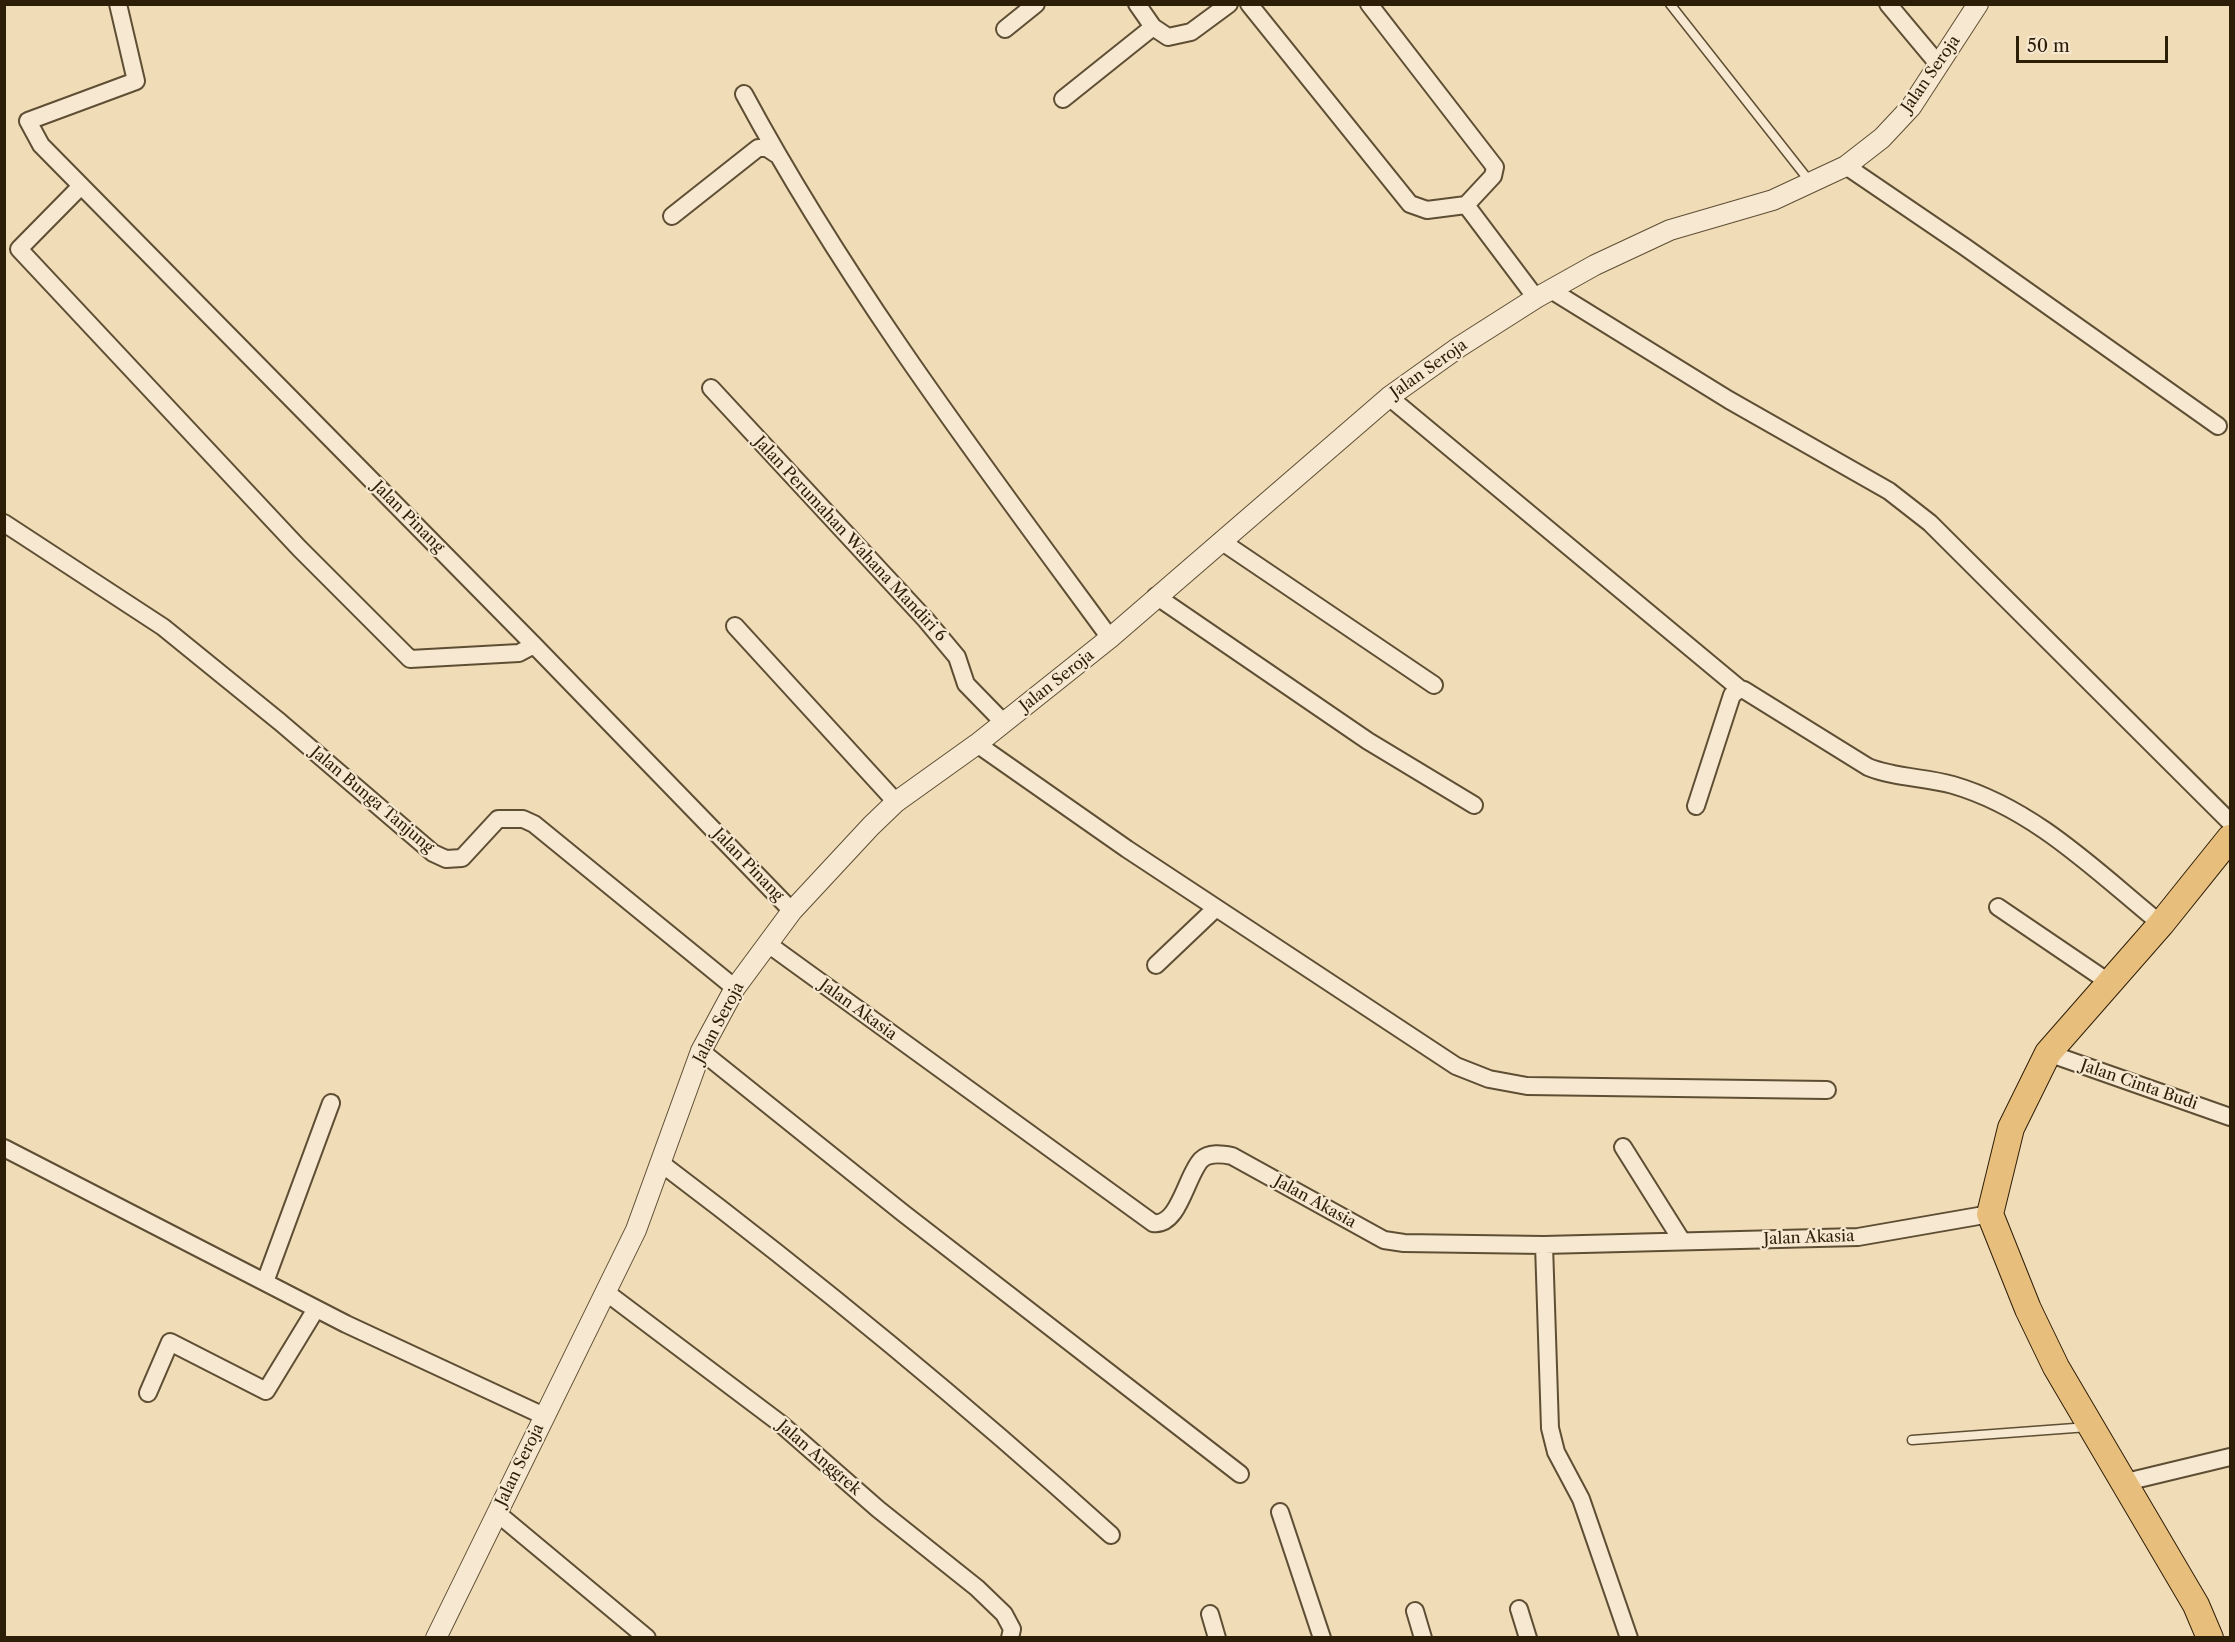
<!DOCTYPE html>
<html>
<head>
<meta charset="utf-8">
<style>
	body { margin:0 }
	#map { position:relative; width:2235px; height:1642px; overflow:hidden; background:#f1dcb8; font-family:"Libre Caslon Text",serif }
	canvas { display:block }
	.frame { position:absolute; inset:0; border:6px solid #2d1e07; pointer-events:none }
	.scale { position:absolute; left:2016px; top:36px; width:152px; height:27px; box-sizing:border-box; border:3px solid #2d1e07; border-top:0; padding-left:8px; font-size:18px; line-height:21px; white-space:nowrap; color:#2d1e07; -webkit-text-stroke:4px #f6e8d1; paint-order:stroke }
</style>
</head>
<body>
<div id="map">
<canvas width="2235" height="1642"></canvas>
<div class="frame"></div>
<div class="scale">50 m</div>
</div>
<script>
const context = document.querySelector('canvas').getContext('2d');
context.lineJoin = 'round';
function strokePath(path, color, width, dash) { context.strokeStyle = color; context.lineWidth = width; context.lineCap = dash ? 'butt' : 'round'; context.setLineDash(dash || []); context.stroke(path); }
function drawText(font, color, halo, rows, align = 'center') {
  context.font = font + ' "Libre Caslon Text",serif'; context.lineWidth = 4.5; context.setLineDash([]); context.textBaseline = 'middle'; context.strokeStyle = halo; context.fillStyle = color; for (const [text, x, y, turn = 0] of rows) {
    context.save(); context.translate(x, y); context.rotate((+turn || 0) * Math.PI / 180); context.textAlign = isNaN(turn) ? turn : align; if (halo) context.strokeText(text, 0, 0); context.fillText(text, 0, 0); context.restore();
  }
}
const service = new Path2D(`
	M1670,4L1811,183
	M1912,1440L2088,1427`);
const minor = new Path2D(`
	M118,4L136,81L28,121L41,145L534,645L792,911
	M1137,4L1153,27L1168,37L1191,32L1229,4
	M1249,4L1410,204L1427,210L1466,205L1536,298
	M1369,4L1495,167L1493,176L1466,205
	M1888,4L1939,65
	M1005,29L1036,4
	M744,94C848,287 981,462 1110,638
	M1063,99L1153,27
	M1846,166L1965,247L2218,426
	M81,186L19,249L299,548L410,659L519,653L534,645
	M672,216L758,148H767L776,154
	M1551,290L1729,400L1889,491L1930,523L2230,822
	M711,388L926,620L957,657L966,684L1004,723
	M1389,397L1740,689
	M4,523L163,627L280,722L433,853L446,859L462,858L498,819H523L534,824L735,988
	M1221,541L1434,685
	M1156,596L1368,741L1474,805
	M735,626L896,802
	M977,744L1127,849L1456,1066L1489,1079L1527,1086L1827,1090
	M1696,806L1732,695L1740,689L1744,690L1868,767C1895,778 1925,777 1953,785C2035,809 2096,871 2161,924
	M1998,907L2110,983
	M768,944L1153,1223C1179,1227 1186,1176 1201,1160C1209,1152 1222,1154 1232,1156L1384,1240L1404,1243L1544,1245L1858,1237L1990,1214
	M1156,965L1216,908
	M701,1051L903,1213L1240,1474
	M2048,1053L2230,1117
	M1623,1147L1682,1241
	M4,1148L346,1324L544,1416
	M662,1164C817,1281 967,1405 1111,1535
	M1544,1245L1550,1428L1556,1452L1581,1499L1629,1638
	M265,1282L331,1103
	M607,1293L781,1424L878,1509L977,1588L1004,1614L1012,1629L1010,1638
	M148,1393L170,1342L266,1391L316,1309
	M2122,1483L2230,1457
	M1280,1512L1322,1638
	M497,1513L647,1638
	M1519,1609L1528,1638
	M1415,1611L1423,1638
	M1210,1614L1217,1638`);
const tertiary = new Path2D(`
	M436,1638L636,1230L701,1051L735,988L792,911L871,826L896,802L977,744L1110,638L1389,397L1459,347L1536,298L1595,265L1670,230L1773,200L1846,166L1882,138L1911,107L1978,4`);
const primary = new Path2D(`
	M2210,1638L2196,1605L2056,1367L2028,1309L1990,1214L2011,1128L2048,1053L2161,924L2230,838`);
strokePath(service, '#5e4e33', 11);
strokePath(minor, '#5e4e33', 20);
strokePath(tertiary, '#5e4e33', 22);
strokePath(primary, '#2d1e07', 28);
strokePath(service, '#f6e8d1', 8);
strokePath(minor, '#f6e8d1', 16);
strokePath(tertiary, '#f6e8d1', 20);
strokePath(primary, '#e8be7c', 26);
drawText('16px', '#2d1e07', '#f6e8d1', [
	["Jalan Seroja",1931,74,-55],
	["Jalan Seroja",1429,369,-35],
	["Jalan Pinang",408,517,45],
	["Jalan Perumahan Wahana Mandiri 6",850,539,47],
	["Jalan Seroja",1057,681,-38],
	["Jalan Bunga Tanjung",372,800,40],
	["Jalan Pinang",748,865,46],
	["Jalan Akasia",858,1010,36],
	["Jalan Seroja",719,1023,-62],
	["Jalan Cinta Budi",2139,1085,19],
	["Jalan Akasia",1315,1202,29],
	["Jalan Akasia",1809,1238,-2],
	["Jalan Anggrek",819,1458,41],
	["Jalan Seroja",520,1465,-64]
]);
</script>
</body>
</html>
